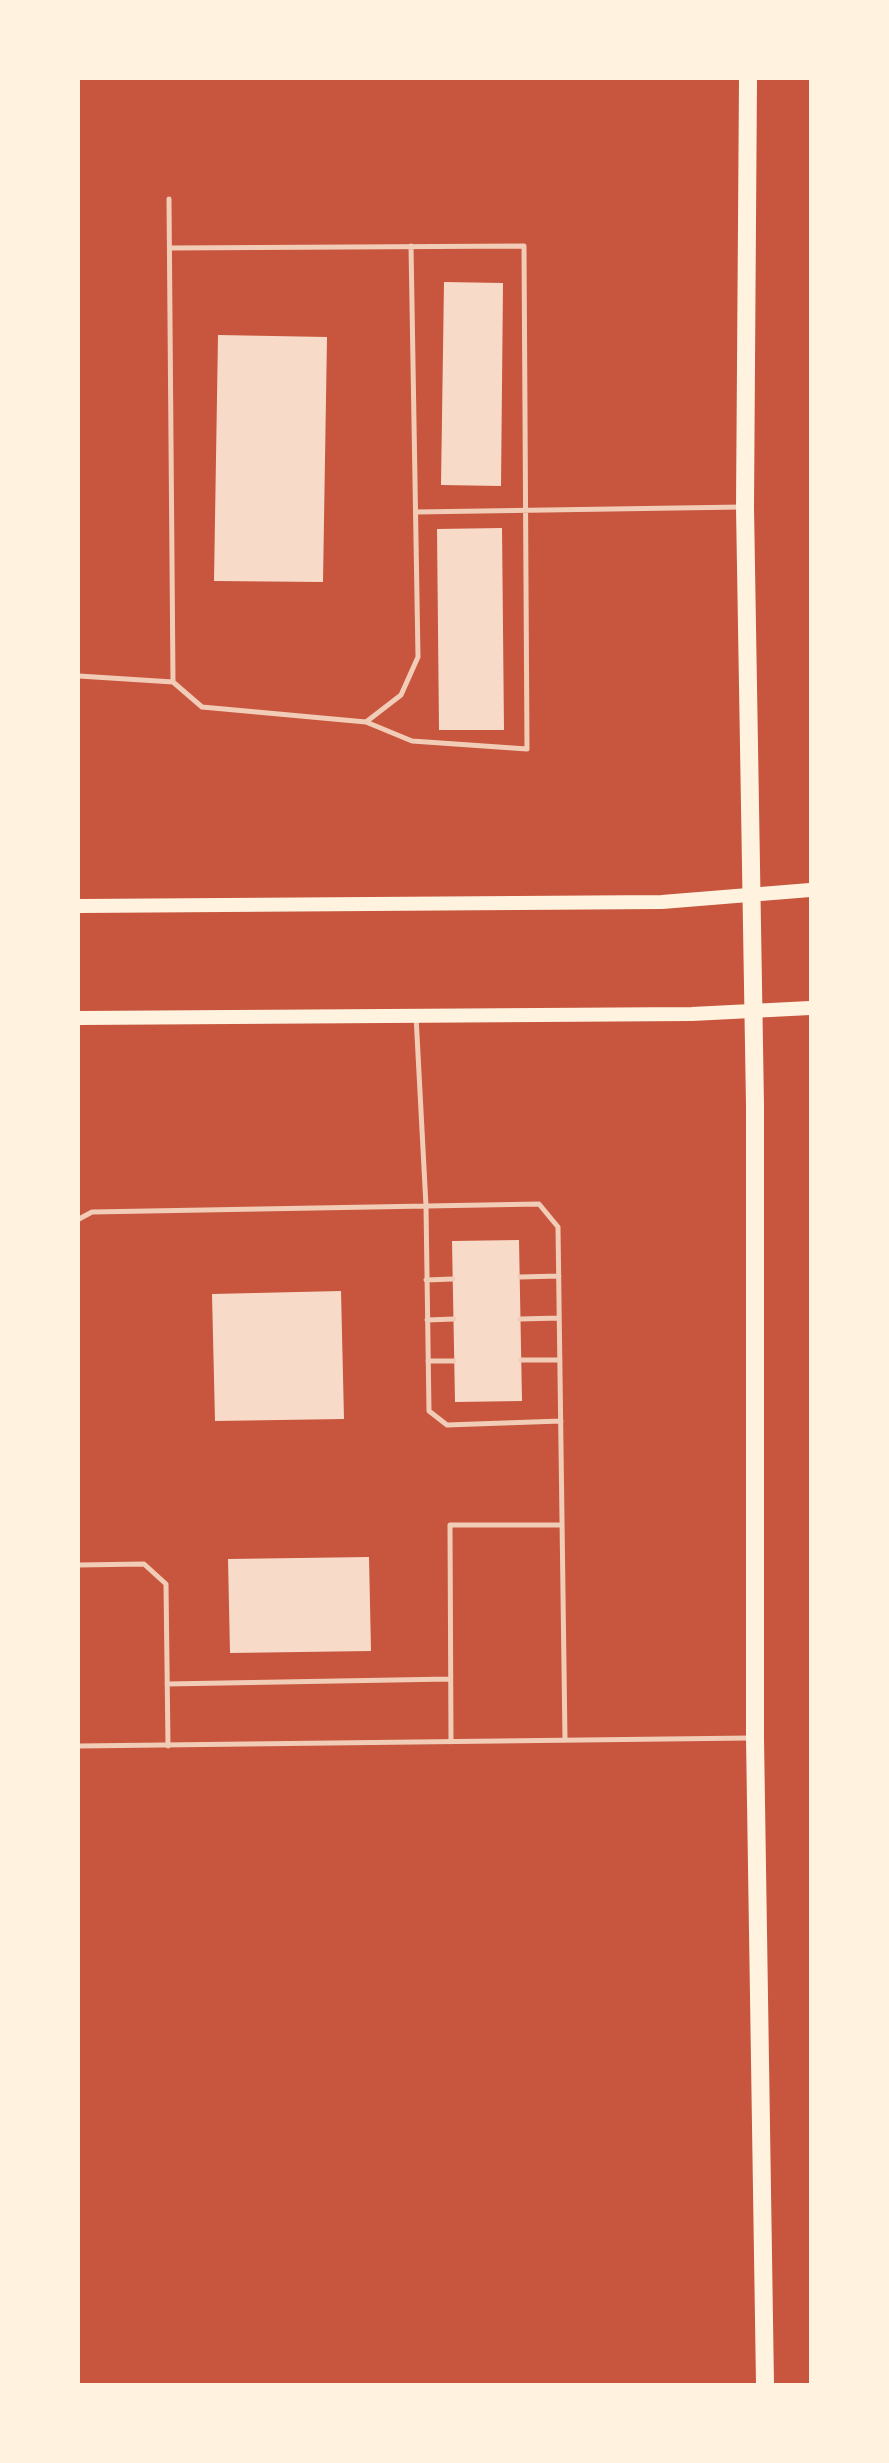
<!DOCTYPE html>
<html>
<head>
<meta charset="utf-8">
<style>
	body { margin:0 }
	#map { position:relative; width:889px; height:2463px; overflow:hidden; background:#c8553d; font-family:"Public Sans",sans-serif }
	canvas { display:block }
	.frame { position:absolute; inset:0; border:80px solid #fff3e0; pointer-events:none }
</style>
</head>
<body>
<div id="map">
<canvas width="889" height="2463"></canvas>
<div class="frame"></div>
</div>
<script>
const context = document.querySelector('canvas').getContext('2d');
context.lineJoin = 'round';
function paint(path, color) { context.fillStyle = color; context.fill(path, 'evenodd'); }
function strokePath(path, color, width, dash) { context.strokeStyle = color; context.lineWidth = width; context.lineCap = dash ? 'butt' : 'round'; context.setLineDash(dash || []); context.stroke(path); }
paint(new Path2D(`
	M444,282L503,283L501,486L441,485Z
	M218,335L327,337L323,582L214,581Z
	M502,528L504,730H439L437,529Z
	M519,1240L522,1401L455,1402L452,1241Z
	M341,1291L344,1419L215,1421L212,1294Z
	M369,1557L371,1651L230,1653L228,1559Z`), '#f7dbc8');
strokePath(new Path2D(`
	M169,199L173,682
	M170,248L524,246L527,749L412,741L366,722
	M416,512L742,507
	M79,676L173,682L202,707L366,722L401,695L418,657L411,246
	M416,1016L426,1206L429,1411L447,1425L561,1421
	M79,1219L92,1212L539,1204L558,1227L565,1740
	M520,1277L559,1276
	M426,1280L453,1279
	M520,1319L559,1318
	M427,1320L454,1319
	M521,1360H560
	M428,1361H454
	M79,1565L144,1564L166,1584L168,1746
	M167,1684L450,1679
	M451,1742L450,1525H562
	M79,1746L750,1738`), '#f1ccb7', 5);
strokePath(new Path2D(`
	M79,906L662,902L810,890
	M79,1018L692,1014L810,1008`), '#fff3e0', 14);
strokePath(new Path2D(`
	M748,79L745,507L755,1105V1738L765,2384`), '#fff3e0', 18);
</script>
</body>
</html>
